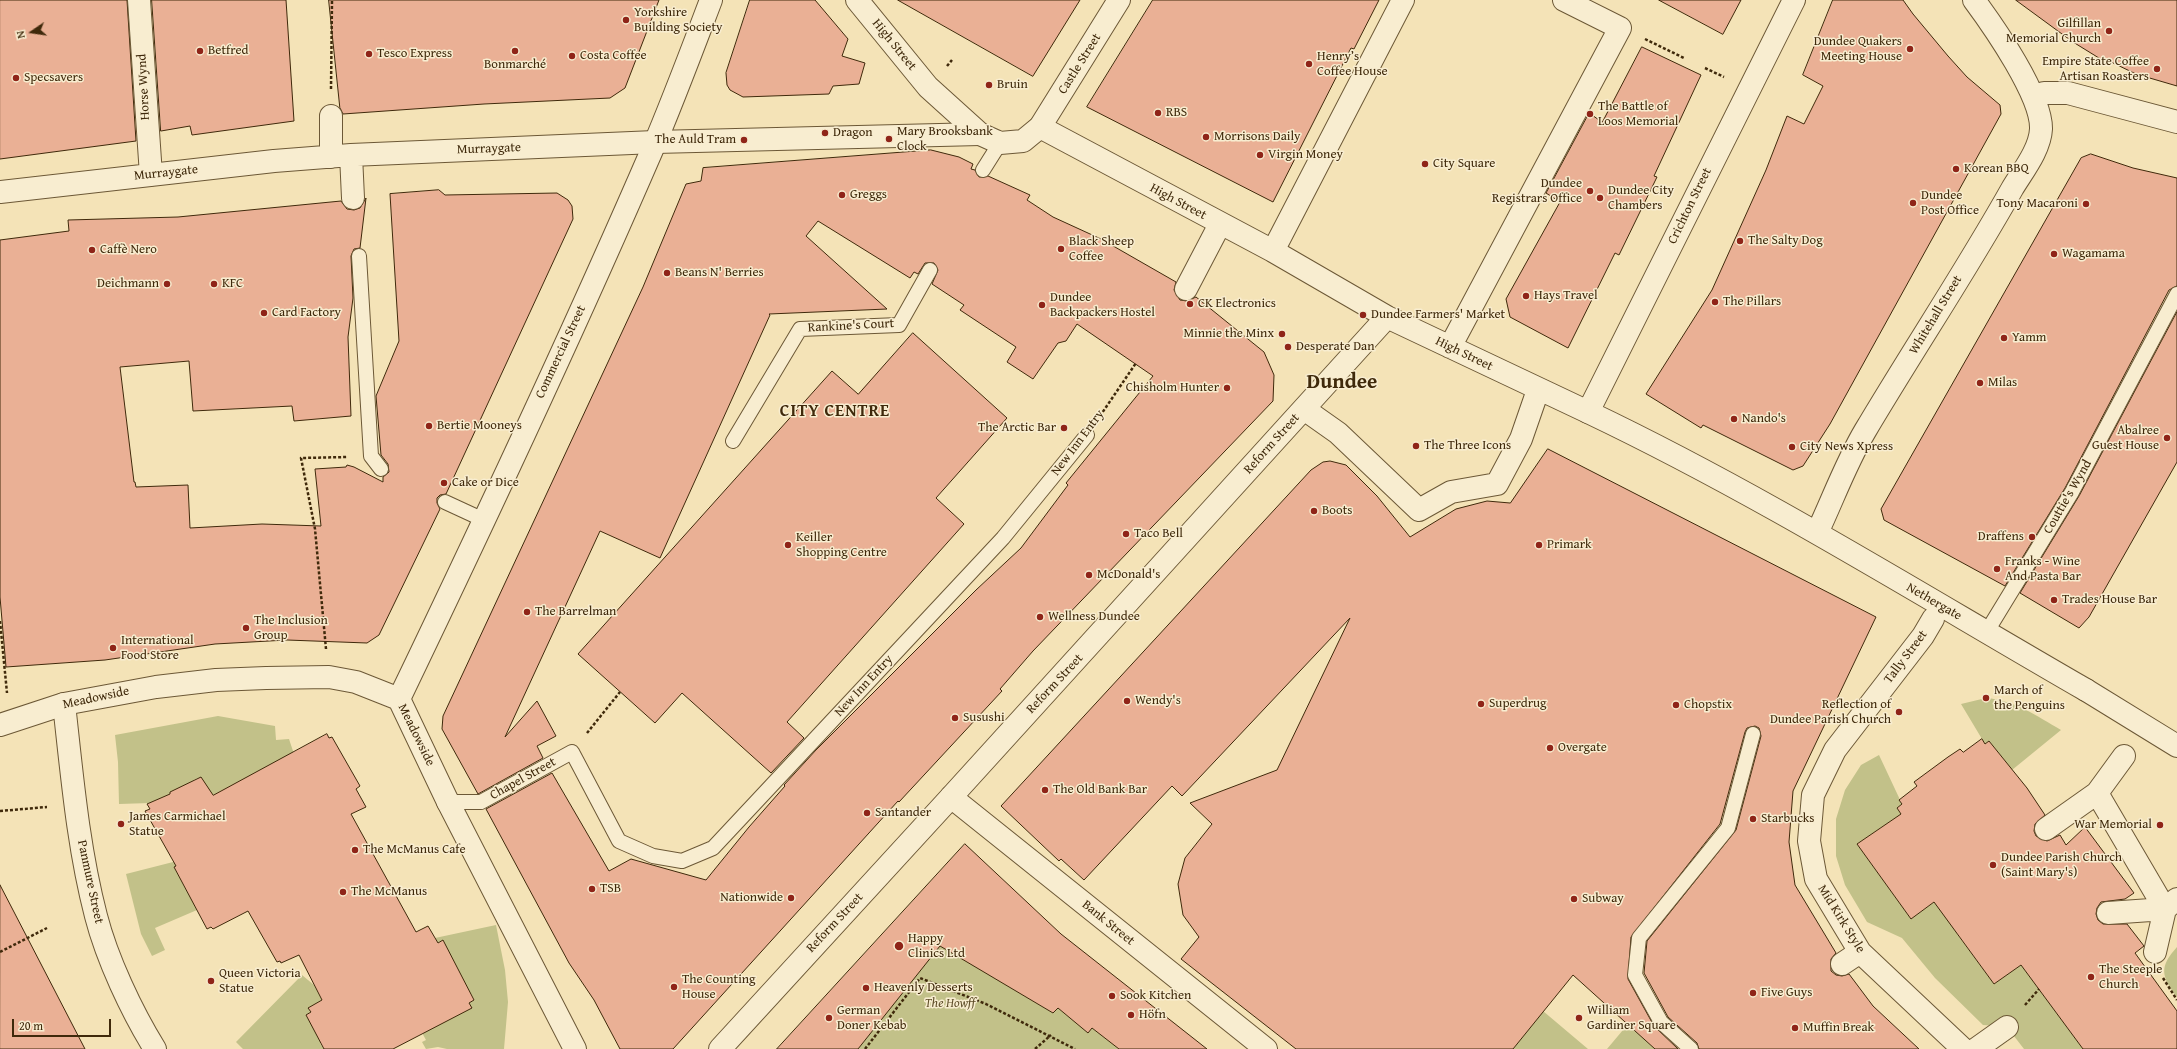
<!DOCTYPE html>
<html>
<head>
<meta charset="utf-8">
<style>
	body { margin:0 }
	#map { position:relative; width:2177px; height:1049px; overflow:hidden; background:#f4e3b7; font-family:"Gentium Book Plus",serif }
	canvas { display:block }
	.north { position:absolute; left:12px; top:12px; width:40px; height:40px; -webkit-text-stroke:3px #f8edd0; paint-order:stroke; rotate:257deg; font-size:11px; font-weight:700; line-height:16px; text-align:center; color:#3f290b }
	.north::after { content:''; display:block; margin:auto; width:14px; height:18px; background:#3f290b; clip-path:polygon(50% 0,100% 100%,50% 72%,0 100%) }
	.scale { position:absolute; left:12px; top:1019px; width:99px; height:18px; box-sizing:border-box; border:2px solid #3f290b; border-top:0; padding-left:5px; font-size:12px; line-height:14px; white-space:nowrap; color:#3f290b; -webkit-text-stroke:3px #f8edd0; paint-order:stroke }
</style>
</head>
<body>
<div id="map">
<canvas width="2177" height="1049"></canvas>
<div class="north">N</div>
<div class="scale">20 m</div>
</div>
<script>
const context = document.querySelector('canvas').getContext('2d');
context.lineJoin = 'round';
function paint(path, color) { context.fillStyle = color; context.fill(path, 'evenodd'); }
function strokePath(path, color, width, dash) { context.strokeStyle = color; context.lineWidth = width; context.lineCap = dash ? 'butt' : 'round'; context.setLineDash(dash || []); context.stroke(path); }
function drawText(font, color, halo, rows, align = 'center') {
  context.font = font + ' "Gentium Book Plus",serif'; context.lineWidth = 3; context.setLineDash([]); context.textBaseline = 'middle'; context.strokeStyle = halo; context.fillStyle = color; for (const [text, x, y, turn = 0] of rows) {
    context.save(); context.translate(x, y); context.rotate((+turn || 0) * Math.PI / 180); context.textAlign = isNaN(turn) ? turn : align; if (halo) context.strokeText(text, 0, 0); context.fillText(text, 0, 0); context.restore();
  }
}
paint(new Path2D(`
	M1986,698C2014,700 2037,716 2061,730L2012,770L1989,741L1985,744L1961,704Z
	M218,716L275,726L276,740L289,739L295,757L210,802L198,778L194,780L196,785L170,792L172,797L150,803L119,804L118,762L115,735Z
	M1879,755L1902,804L1897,808L1900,813L1905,809L1918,827L1897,817L1857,844L1911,919L1960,883L1957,934L1994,984L2021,965L2083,1049H2024L2007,1027L1983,1025L1935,978L1902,938L1867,922L1845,885L1836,856V819L1845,790L1861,765Z
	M177,861L178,865L174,867L188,893L199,903L194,905L197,910L155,928L165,950L152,956L141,934L126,874Z
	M496,925L505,970L508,1002L504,1049H447L438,1047L426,1049L422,1042L426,1040L420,1029L474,1000L471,994L466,997L457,967L451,969L443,940L437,943L435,938Z
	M939,945L1053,1013L1058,1008L1088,1032L1092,1028L1119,1049H858Z
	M2177,947V997C2161,976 2159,967 2177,947Z
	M302,975L314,985L322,1000L309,1008L311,1012L306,1015L309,1020L314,1018L325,1040L320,1043L323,1048L328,1046L330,1049H243L236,1042Z
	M1543,1011L1588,1049H1513Z
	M1628,1024L1655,1049H1607Z`), '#c2c189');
const building = new Path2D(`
	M0,0H127L136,141L0,159Z
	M152,0H286L294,121L192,135L190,126L161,131Z
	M329,0H659L625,88L610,98L484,104L343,114L340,108Z
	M750,0H815L848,39L842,56L865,63L859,84L833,86L829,94L743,97L730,90L727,85L726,73Z
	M898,0H1080L1033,76Z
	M1153,0H1379L1354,49L1351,48L1273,202L1087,107Z
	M1659,0H1741L1723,34Z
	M1833,0H1903L1913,14L1948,56L1967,77L2000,105L2001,114L1830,424L1803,466L1793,470L1703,425L1701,428L1646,394L1712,290L1766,170L1787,116L1804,124L1823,86L1803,75Z
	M2016,0H2177V86L2136,74L2109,61L2107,63L2073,42Z
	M1642,47L1701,75L1654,176L1657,177L1619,255L1615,253L1568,348L1510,317L1506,299L1560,202L1546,193L1589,113L1602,122Z
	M931,150L959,157L973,164L971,169L975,170L979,177L988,176L1030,195L1027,200L1053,217L1101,239L1176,282L1174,290L1180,300L1187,301L1196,297L1264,352L1274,375L1273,401L1033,651L1000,689L1002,691L899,802L898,801L673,1049H620L594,1000L569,963L486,809L552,773L609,871L631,859L706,880L749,827L785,786L784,785L816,750L976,590L1021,548L1068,485L1066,483L1153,376L1077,324L1066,341L1058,343L1033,379L1007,362L1016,347L960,310L964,305L932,284L938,270L934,263H925L918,274L914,272L910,278L818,221L806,236L887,309L769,314L770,315L660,558L600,531L505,737L537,701L556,736L537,746L543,758L478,794L442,729L443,716L643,287L686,184L701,181L703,168Z
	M2091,154L2133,168L2177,178V286L2169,290L2065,488L2005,586L1884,520L1881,509L2081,158Z
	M439,190L445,195L557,193L568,200L572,206L573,219L446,494L440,495L437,498V503L440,509L379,635L367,643L287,640L215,644L105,660L6,667L0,597V240L69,231L68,220L178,217L341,201L347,209L354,210L360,208L366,198L360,248L354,249L351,256L353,298L348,337L351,416L294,421L292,406L193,411L189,361L120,367L134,482H135L136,487L188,485L190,528L262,524L321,526L315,469L346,467L347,465L354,467L383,482V477L389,472L388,464L381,455L376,396L399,341L390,194Z
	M2177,312V462L2089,617L2079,628L2020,593L2079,496Z
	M913,333L1007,418L936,498L964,524L787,722L804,738L771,773L682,693L655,723L578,654L832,371L858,394Z
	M1548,449L1876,617L1793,791L1789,842L1795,885L1836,953L1831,959V971L1836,975L1842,976L1849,974L1873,1006L1919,1049H1699L1697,1043L1668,1017L1644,973L1647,941L1736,830L1761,736L1759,728L1755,726L1747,728L1745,732L1720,824L1631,937L1628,979L1654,1026L1678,1049H1655L1573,975L1513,1049H1296L1181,959L1199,937L1183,915L1178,884L1185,858L1212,824L1190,803L1277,770L1350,618L1182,796L1172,786L1084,880L1061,859L1059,861L1001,806L1311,470L1323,462L1330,461L1346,465L1377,496L1410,537L1456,509L1487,501L1510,503Z
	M327,734L329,738L332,737L360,786L356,789L366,807L351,814L416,932L428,926L438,943L443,940L474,1000L469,1003L472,1008L393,1049H324L306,1015L311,1012L308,1008L322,1000L299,955L281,963L280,961L277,962L248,911L213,929L211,927L207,929L174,867L176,866L145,811L150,809L147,804L170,794V792L201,777L213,795Z
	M1982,739L1985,744L1989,741L2027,788L2045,815L2035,824L2034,831L2036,836L2047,841L2060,835L2066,845L2085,827L2134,893L2125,899L2101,902L2097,908L2096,914L2098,920L2103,924H2127L2144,946L2135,953L2177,1011V1049H2083L2021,965L1994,984L1934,902L1911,919L1857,844L1901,814L1897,808L1902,804L1899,800L1917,786L1914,782L1948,757L1960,749L1963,752Z
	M965,844L1061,934L1207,1049H1119L1092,1028L1088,1033L1058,1008L1053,1013L940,946L858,1049H777Z
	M0,885L85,1049H0Z`);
paint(building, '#eab095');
strokePath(building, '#3f290b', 1);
const service = new Path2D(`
	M983,170L1000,143
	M359,256L371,456L381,469
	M733,441L800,329L899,325L930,270
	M445,502L484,520
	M1986,633L2072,492L2177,294
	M448,802H481L572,752L619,841L653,856L682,861L713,848L1003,538L1087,435
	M1691,1049L1661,1022L1635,975L1639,938L1728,828L1753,734`);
const pedestrian = new Path2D(`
	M139,0L151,175
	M1040,127L1273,251L1387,317L1588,412
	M351,155L353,198
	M331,157V116
	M0,192L274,161L351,155L655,142L980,134
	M1273,251L1403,0
	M1186,289L1220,224
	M1450,347L1620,28L1564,0
	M1304,409L1338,433L1419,510L1451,492L1497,484L1521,439L1538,390
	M1933,619L1923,636L1835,750L1813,795L1809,841L1816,879L1860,952L1963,1049
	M951,797L1387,317
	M448,802L575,1049
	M2046,829L2097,793
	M2108,913L2165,909L2097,793L2124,756
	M2155,952L2165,909L2177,899
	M1842,964L1860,952
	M1976,1049L2007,1027`);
const minor = new Path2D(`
	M857,0L928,87L980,134L1000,143L1023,141L1040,127L1119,0
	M1794,0L1588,412C1760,494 1921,595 2086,690
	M2034,96L2044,93H2068L2177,122
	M1817,533C1833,499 1846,463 1865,431C1913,350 1966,271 2012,189C2022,172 2040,150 2041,129C2042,96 1994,27 1974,0
	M399,699C486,518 572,335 652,150C673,101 692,50 711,0
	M64,704L156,687L216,680L266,678L329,677L356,682L399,699L448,802
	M720,1049L951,797L1266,1049`);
const tertiary = new Path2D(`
	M2086,690L2177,746
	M0,725L64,704C72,775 78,847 96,916C107,959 132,1012 155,1049`);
strokePath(service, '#6c5836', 16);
strokePath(pedestrian, '#6c5836', 24);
strokePath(minor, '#6c5836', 24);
strokePath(tertiary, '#6c5836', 24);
strokePath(new Path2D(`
	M1645,39L1684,58
	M947,66L952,60
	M1705,68L1724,77
	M331,89L332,0
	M1100,416L1136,363
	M0,621L7,693
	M326,649L315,529L301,458L347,457
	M587,733L620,692
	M0,811L47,807
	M0,952L47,928
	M2163,978L2177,1000
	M2025,1005L2039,989
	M865,1049L920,978L986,1004L1075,1049
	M1035,1049L1051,1035`), '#3f290b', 2.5, [3, 2]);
strokePath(service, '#f8edd0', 14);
strokePath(pedestrian, '#f8edd0', 22);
strokePath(minor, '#f8edd0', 22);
strokePath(tertiary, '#f8edd0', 22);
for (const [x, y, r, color] of [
	[626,20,4,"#8f2418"],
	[2109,31,4,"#8f2418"],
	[1910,49,4,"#8f2418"],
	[200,51,4,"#8f2418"],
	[515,51,4,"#8f2418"],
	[369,54,4,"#8f2418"],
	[572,56,4,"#8f2418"],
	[1309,64,4,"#8f2418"],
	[2157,69,4,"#8f2418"],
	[16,78,4,"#8f2418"],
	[989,85,4,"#8f2418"],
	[1158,113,4,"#8f2418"],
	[1590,114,4,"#8f2418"],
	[825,133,4,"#8f2418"],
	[1206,137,4,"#8f2418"],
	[889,139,4,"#8f2418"],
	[744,140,4,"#8f2418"],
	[1260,155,4,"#8f2418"],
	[1425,164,4,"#8f2418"],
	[1956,169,4,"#8f2418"],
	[1590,191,4,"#8f2418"],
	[842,195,4,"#8f2418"],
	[1600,198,4,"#8f2418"],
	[1913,203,4,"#8f2418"],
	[2086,204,4,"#8f2418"],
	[1740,241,4,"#8f2418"],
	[1061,249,4,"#8f2418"],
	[92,250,4,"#8f2418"],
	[2054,254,4,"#8f2418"],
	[667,273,4,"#8f2418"],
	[167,284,4,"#8f2418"],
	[214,284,4,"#8f2418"],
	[1526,296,4,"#8f2418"],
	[1715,302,4,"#8f2418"],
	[1190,304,4,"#8f2418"],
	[1042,305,4,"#8f2418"],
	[264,313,4,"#8f2418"],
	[1363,315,4,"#8f2418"],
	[1282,334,4,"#8f2418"],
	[2004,338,4,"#8f2418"],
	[1288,347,4,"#8f2418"],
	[1980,383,4,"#8f2418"],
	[1227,388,4,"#8f2418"],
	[1734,419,4,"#8f2418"],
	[429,426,4,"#8f2418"],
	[1064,428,4,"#8f2418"],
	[2167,438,4,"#8f2418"],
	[1416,446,4,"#8f2418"],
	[1792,447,4,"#8f2418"],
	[444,483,4,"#8f2418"],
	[1314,511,4,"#8f2418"],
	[1126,534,4,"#8f2418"],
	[2032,537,4,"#8f2418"],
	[788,545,4,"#8f2418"],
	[1539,545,4,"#8f2418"],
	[1997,569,4,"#8f2418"],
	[1089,575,4,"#8f2418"],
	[2054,600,4,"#8f2418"],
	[527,612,4,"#8f2418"],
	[1040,617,4,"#8f2418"],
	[246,628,4,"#8f2418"],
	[113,648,4,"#8f2418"],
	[1986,698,4,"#8f2418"],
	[1127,701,4,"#8f2418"],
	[1481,704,4,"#8f2418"],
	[1676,705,4,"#8f2418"],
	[1899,712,4,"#8f2418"],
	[955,718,4,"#8f2418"],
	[1550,748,4,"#8f2418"],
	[1045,790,4,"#8f2418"],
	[867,813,4,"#8f2418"],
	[1753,819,4,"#8f2418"],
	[121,824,4,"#8f2418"],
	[2160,825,4,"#8f2418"],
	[355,850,4,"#8f2418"],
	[1993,865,4,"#8f2418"],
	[592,889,4,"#8f2418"],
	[343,892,4,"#8f2418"],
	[791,898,4,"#8f2418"],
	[1574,899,4,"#8f2418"],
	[899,946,5,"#8f2418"],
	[2091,977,4,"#8f2418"],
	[211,981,4,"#8f2418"],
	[674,987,4,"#8f2418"],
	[866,988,4,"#8f2418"],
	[1753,993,4,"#8f2418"],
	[1112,996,4,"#8f2418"],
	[1131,1015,4,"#8f2418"],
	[829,1018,4,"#8f2418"],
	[1579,1018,4,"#8f2418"],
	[1795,1028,4,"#8f2418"]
]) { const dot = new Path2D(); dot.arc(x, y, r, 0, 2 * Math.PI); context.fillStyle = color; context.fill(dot); strokePath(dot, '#f8edd0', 1.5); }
drawText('13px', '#3f290b', '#f8edd0', [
	["Yorkshire",634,13],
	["Building Society",634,28],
	["Gilfillan",2101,24,"right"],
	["Memorial Church",2101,39,"right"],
	["Dundee Quakers",1902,42,"right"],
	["Meeting House",1902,57,"right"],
	["Betfred",208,51],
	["Tesco Express",377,54],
	["Costa Coffee",580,56],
	["Henry’s",1317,57],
	["Coffee House",1317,72],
	["Empire State Coffee",2149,62,"right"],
	["Artisan Roasters",2149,77,"right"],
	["Bonmarché",515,65,"center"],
	["Specsavers",24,78],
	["Bruin",997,85],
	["The Battle of",1598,107],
	["Loos Memorial",1598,122],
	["RBS",1166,113],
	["Mary Brooksbank",897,132],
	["Clock",897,147],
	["Dragon",833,133],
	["Morrisons Daily",1214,137],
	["The Auld Tram",736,140,"right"],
	["Virgin Money",1268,155],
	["City Square",1433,164],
	["Korean BBQ",1964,169],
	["Dundee",1582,184,"right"],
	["Registrars Office",1582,199,"right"],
	["Dundee City",1608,191],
	["Chambers",1608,206],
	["Greggs",850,195],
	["Dundee",1921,196],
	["Post Office",1921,211],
	["Tony Macaroni",2078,204,"right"],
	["The Salty Dog",1748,241],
	["Black Sheep",1069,242],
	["Coffee",1069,257],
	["Caffè Nero",100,250],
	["Wagamama",2062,254],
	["Beans N' Berries",675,273],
	["Deichmann",159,284,"right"],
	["KFC",222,284],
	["Hays Travel",1534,296],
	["Dundee",1050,298],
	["Backpackers Hostel",1050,313],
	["The Pillars",1723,302],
	["CK Electronics",1198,304],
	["Card Factory",272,313],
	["Dundee Farmers' Market",1371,315],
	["Minnie the Minx",1274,334,"right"],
	["Yamm",2012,338],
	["Desperate Dan",1296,347],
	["Milas",1988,383],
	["Chisholm Hunter",1219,388,"right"],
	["Nando's",1742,419],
	["Bertie Mooneys",437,426],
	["The Arctic Bar",1056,428,"right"],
	["Abalree",2159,431,"right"],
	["Guest House",2159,446,"right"],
	["The Three Icons",1424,446],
	["City News Xpress",1800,447],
	["Cake or Dice",452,483],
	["Boots",1322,511],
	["Taco Bell",1134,534],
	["Draffens",2024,537,"right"],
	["Keiller",796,538],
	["Shopping Centre",796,553],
	["Primark",1547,545],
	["Franks - Wine",2005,562],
	["And Pasta Bar",2005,577],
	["McDonald's",1097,575],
	["Trades House Bar",2062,600],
	["The Barrelman",535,612],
	["Wellness Dundee",1048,617],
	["The Inclusion",254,621],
	["Group",254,636],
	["International",121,641],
	["Food Store",121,656],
	["March of",1994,691],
	["the Penguins",1994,706],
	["Wendy's",1135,701],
	["Superdrug",1489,704],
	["Chopstix",1684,705],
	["Reflection of",1891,705,"right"],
	["Dundee Parish Church",1891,720,"right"],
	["Susushi",963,718],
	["Overgate",1558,748],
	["The Old Bank Bar",1053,790],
	["Santander",875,813],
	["James Carmichael",129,817],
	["Statue",129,832],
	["Starbucks",1761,819],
	["War Memorial",2152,825,"right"],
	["The McManus Cafe",363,850],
	["Dundee Parish Church",2001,858],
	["(Saint Mary's)",2001,873],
	["TSB",600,889],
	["The McManus",351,892],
	["Nationwide",783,898,"right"],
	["Subway",1582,899],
	["Happy",908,939],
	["Clinics Ltd",908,954],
	["The Steeple",2099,970],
	["Church",2099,985],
	["Queen Victoria",219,974],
	["Statue",219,989],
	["The Counting",682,980],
	["House",682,995],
	["Heavenly Desserts",874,988],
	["Five Guys",1761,993],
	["Sook Kitchen",1120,996],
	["German",837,1011],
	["Doner Kebab",837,1026],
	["William",1587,1011],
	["Gardiner Square",1587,1026],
	["Höfn",1139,1015],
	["Muffin Break",1803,1028]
], 'left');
drawText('13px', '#3f290b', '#f8edd0', [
	["High Street",894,45,51],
	["Castle Street",1080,64,-58],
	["Horse Wynd",144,87,-93],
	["Murraygate",489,149,-2],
	["Murraygate",166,173,-6],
	["High Street",1178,202,28],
	["Crichton Street",1690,206,-64],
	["Whitehall Street",1936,315,-59],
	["Rankine's Court",851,326,-3],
	["Commercial Street",561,352,-65],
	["High Street",1464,354,26],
	["New Inn Entry",1078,443,-53],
	["Reform Street",1272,444,-48],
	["Couttie's Wynd",2068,497,-60],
	["Nethergate",1934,602,30],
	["Tally Street",1906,657,-53],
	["Reform Street",1055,684,-47],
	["New Inn Entry",864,686,-47],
	["Meadowside",96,698,-12],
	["Meadowside",416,735,64],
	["Chapel Street",523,779,-29],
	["Panmure Street",90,882,78],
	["Mid Kirk Style",1841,919,58],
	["Reform Street",835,923,-47],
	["Bank Street",1108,923,39]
]);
drawText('italic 13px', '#604f2a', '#f8edd0', [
	["The Howff",950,1004]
]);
context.letterSpacing = '1px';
drawText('bold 17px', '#3f290b', '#f8edd0', [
	["CITY CENTRE",835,412]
]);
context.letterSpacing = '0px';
drawText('bold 21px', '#3f290b', '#f8edd0', [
	["Dundee",1342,383]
]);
</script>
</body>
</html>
